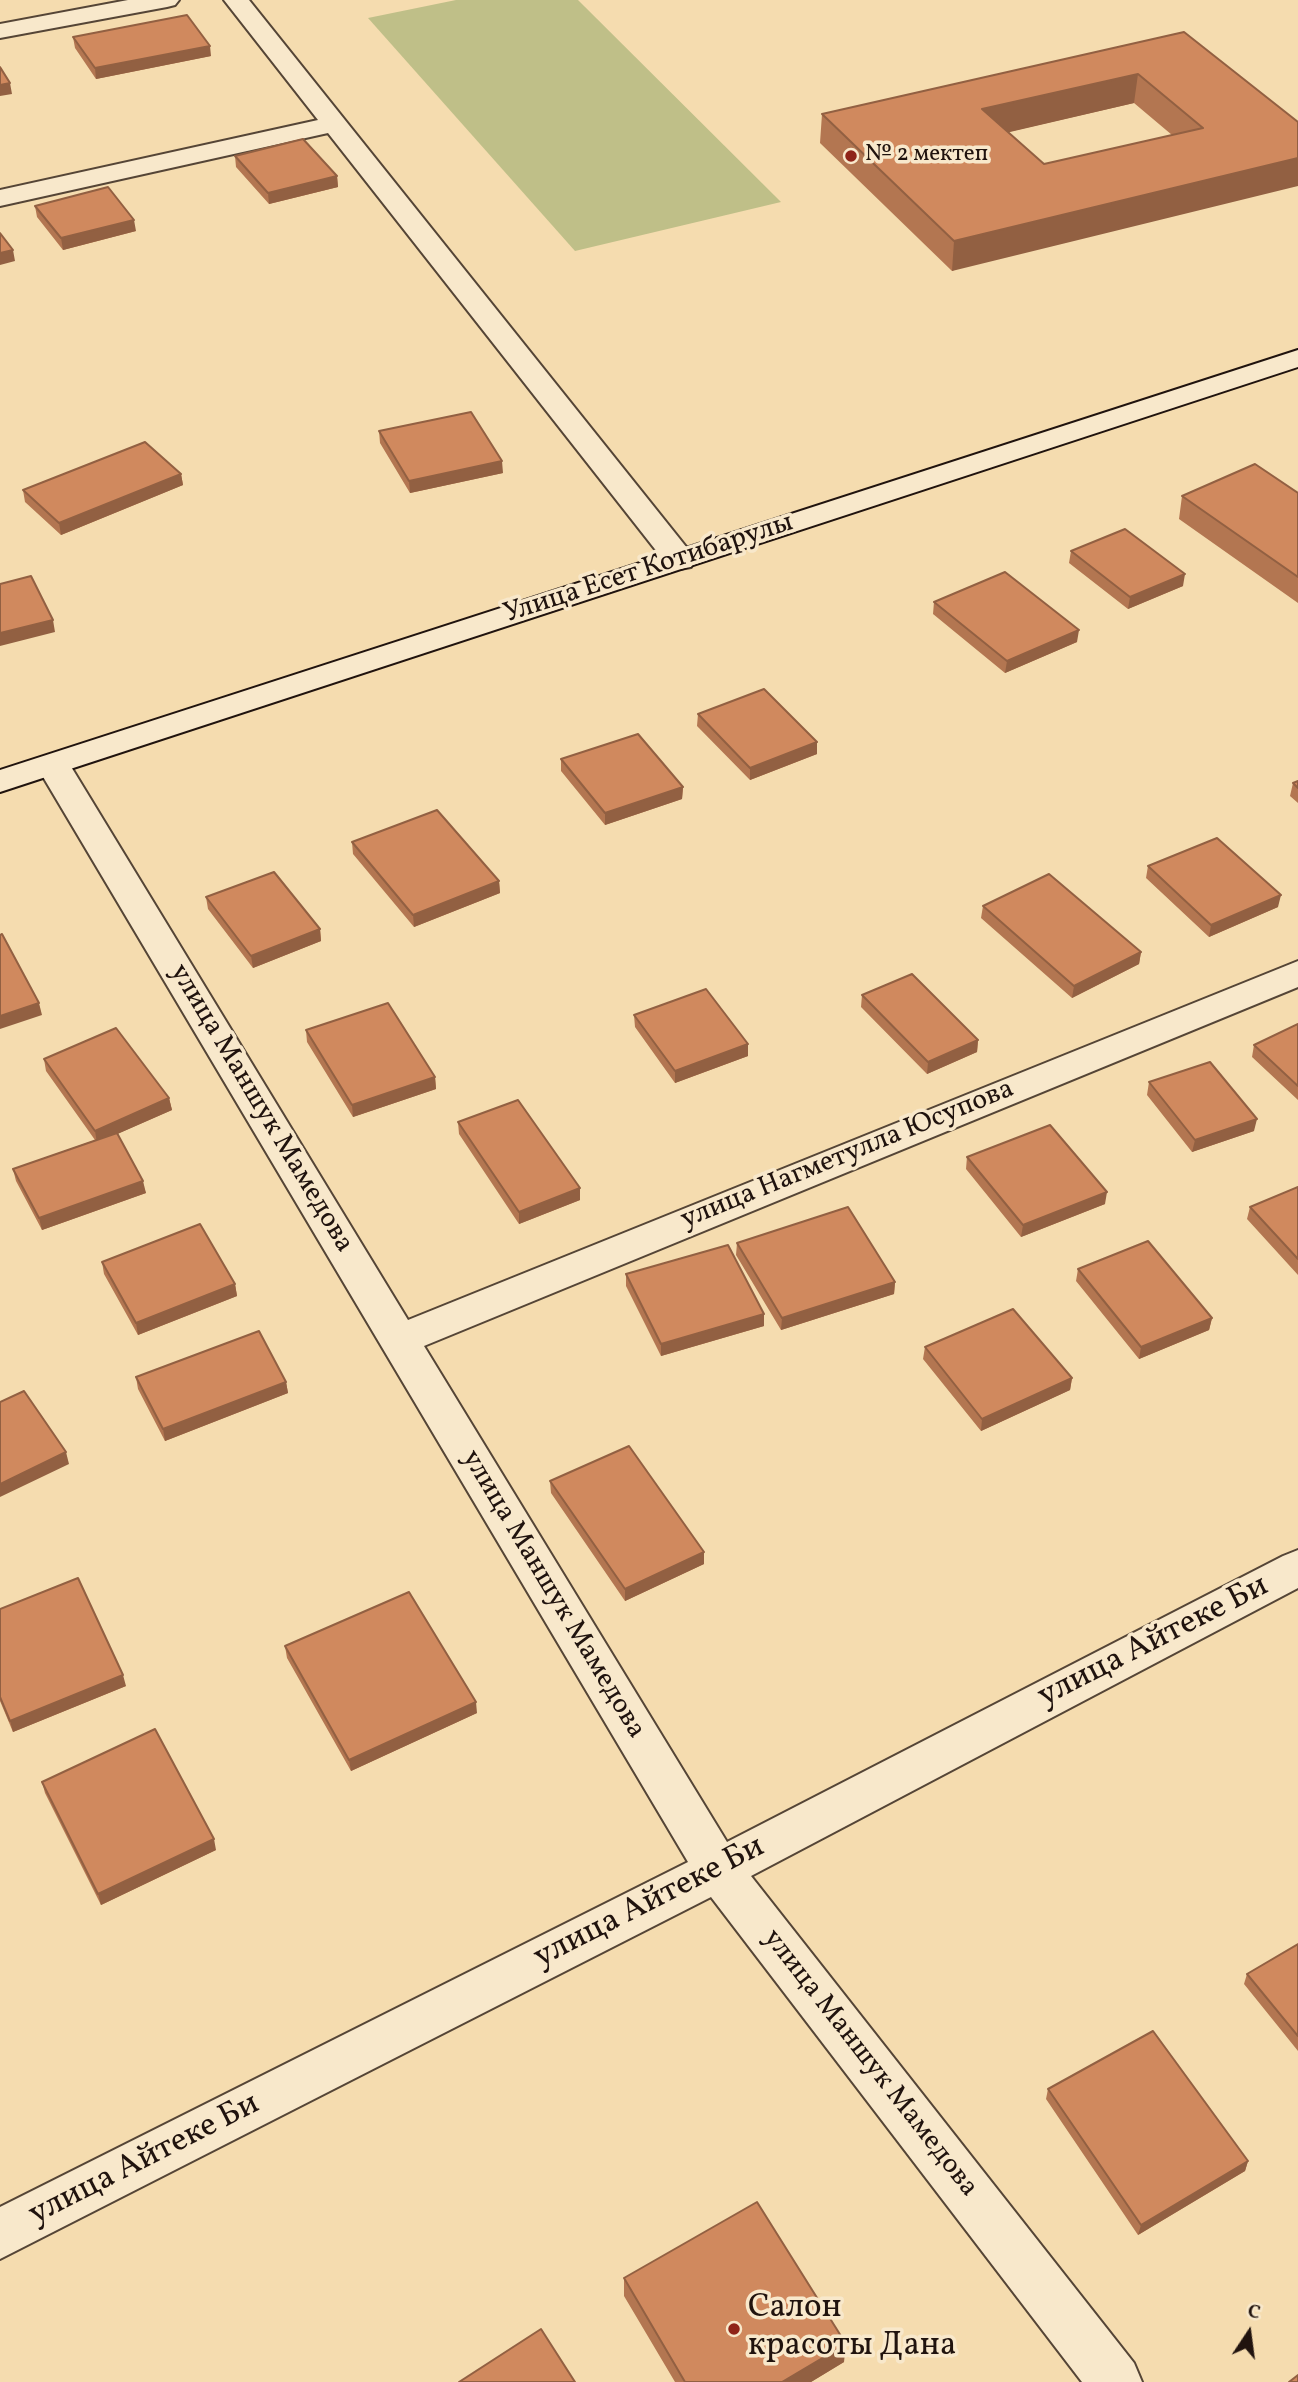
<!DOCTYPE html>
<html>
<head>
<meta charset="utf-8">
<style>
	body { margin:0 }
	#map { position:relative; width:1298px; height:2382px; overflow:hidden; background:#f5dcaf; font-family:Vollkorn,serif }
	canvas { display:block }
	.north { position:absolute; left:1214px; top:2298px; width:70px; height:70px; -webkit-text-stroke:5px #f8e8cb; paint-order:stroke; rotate:13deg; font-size:19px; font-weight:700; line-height:28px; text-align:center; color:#20130e }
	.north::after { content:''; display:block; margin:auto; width:24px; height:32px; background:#20130e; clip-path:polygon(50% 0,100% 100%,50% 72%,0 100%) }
</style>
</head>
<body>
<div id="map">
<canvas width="1298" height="2382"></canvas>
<div class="north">С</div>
</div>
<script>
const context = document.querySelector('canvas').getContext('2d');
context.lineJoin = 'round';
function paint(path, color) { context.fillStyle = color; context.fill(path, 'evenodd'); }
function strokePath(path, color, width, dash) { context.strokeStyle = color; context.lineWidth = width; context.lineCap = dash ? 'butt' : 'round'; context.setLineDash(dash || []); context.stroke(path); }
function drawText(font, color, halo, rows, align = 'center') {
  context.font = font + ' Vollkorn,serif'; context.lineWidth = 7; context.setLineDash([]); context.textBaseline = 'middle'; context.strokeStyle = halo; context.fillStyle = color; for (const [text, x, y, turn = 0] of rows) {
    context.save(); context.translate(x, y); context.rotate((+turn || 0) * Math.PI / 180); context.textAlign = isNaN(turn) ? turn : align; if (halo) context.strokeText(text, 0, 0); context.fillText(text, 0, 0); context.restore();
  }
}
paint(new Path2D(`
	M456,0H578L781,202L575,251L368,18Z`), '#bfbf88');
const minor = new Path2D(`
	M128,0H179L175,5L167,7L0,38V24Z
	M224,0H249L691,553L695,560L691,567L680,569L669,567L328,133L0,206V190L318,120Z
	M53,754L65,758L70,765L408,1320L1298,961V987L424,1346L727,1842L1283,1556L1298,1550V1588L751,1876L1134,2363L1142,2382H1082L711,1897L0,2259V2207L688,1862L36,765L41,758Z`);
const secondary = new Path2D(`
	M1298,350V367L0,792V770Z`);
strokePath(minor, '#554536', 4);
strokePath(secondary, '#20130e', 4);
paint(minor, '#f8e8cb');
paint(secondary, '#f8e8cb');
paint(new Path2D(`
	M1184,32L1298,122L952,271L820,143L822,114ZM1134,103L1172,135L1044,164L1008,132Z
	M73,37L211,56L96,79L75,48Z
	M235,156L337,176L338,187L269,204L236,167Z
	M35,206L136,231L63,250L37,217Z
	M379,431L503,473L410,493L380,443Z
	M181,474L183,485L61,535L25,502L23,490Z
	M1298,493V603L1179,519L1182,496Z
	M1071,551L1183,586L1128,609L1069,563Z
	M934,602L1077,642L1005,673L933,614Z
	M698,714L817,754L750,780L697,726Z
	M561,759L683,787L682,799L605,825L561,771Z
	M1298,781V803L1290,796L1293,783Z
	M352,842L499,881L500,893L414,927L353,854Z
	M1148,866L1278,907L1209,937L1146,878Z
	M206,897L320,929L321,941L253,968L208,909Z
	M983,906L1141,952L1139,964L1072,998L981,918Z
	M862,995L978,1040L977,1052L927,1074L861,1007Z
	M634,1015L748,1056L675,1083L635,1027Z
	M1298,1024V1100L1252,1057L1254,1045Z
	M306,1030L435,1077L436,1089L353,1117L307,1042Z
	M44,1059L169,1098L172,1110L117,1134L146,1193L42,1230L16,1181L13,1169L95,1140L46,1071Z
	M1149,1082L1254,1131L1192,1152L1147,1095Z
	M458,1122L580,1188V1200L519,1224L459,1134Z
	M967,1157L1105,1204L1021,1237L966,1169Z
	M1298,1187V1275L1247,1219L1250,1207Z
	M737,1243L895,1282L894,1294L781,1330L736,1255Z
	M102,1262L235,1284L237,1296L138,1335L104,1274Z
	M1078,1269L1212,1318L1209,1330L1139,1359L1076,1281Z
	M626,1274L764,1314V1326L661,1356L626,1286Z
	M925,1347L1072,1378L1070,1390L981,1431L923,1359Z
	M136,1377L286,1382L288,1393L165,1441L138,1389Z
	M550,1481L704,1552V1564L625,1601L551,1493Z
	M0,1609L126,1686L13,1732L0,1701Z
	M285,1646L477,1713L351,1771L287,1658Z
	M42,1782L216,1850L101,1905L45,1793Z
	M1298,1944V2051L1244,1984L1247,1974Z
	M1048,2089L1248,2161L1245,2171L1138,2235L1046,2099Z
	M624,2278L844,2362L811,2382H675L624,2296Z`), '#b37651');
paint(new Path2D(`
	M210,46L211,56L96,79L95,68Z
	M1138,74L1134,103L980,139L982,109Z
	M10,83L12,94L0,96V85Z
	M1298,158V186L952,271L954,241Z
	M337,176L338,187L269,204L268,193Z
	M134,220L136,231L63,250L61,238Z
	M13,250L15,261L0,265V253Z
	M502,461L503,473L410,493L409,481Z
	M181,474L183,485L61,535L59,523Z
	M1185,574L1183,586L1128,609L1130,597Z
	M53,620L55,632L0,646V633Z
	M1079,630L1077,642L1005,673L1007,661Z
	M817,742V754L750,780V768Z
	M683,787L682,799L605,825V813Z
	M499,881L500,893L414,927L413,915Z
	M1281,895L1278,907L1209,937L1211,925Z
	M320,929L321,941L253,968L251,956Z
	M1141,952L1139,964L1072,998L1074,986Z
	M39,1003L42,1015L0,1029V1016Z
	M978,1040L977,1052L927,1074L928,1062Z
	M748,1044V1056L675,1083V1071Z
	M435,1077L436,1089L353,1117L352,1105Z
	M169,1098L172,1110L97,1143L95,1131Z
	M1257,1119L1254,1131L1192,1152L1195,1140Z
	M143,1181L146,1193L42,1230L39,1218Z
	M580,1188V1200L519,1224V1212Z
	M1107,1192L1105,1204L1021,1237L1023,1225Z
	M895,1282L894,1294L781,1330L782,1318Z
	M235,1284L237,1296L138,1335L136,1323Z
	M764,1314V1326L661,1356V1344Z
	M1212,1318L1209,1330L1139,1359L1141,1347Z
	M1072,1378L1070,1390L981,1431L982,1419Z
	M286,1382L288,1393L165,1441L163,1429Z
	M66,1452L69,1464L0,1497V1484Z
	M704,1552V1564L625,1601V1589Z
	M123,1675L126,1686L13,1732L10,1721Z
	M476,1702L477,1713L351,1771L349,1760Z
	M214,1839L216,1850L101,1905L98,1894Z
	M1248,2161L1245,2171L1138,2235L1141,2225Z
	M846,2344L844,2362L811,2382H782Z`), '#926042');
const building = new Path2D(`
	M187,15L210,46L95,68L73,37Z
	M1184,32L1298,122V158L954,241L822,114ZM1138,74L1203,128L1044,164L982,109Z
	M0,67L10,83L0,85Z
	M303,139L337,176L268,193L235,156Z
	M108,187L134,220L61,238L35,206Z
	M0,233L13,250L0,253Z
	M471,412L502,461L409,481L379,431Z
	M145,442L181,474L59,523L23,490Z
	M1255,464L1298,493V577L1182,496Z
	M1125,529L1185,574L1130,597L1071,551Z
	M1005,572L1079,630L1007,661L934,602Z
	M31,576L53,620L0,633V584Z
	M764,689L817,742L750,768L698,714Z
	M638,734L683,787L605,813L561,759Z
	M1298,781V788L1293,783Z
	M437,810L499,881L413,915L352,842Z
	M1217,838L1281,895L1211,925L1148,866Z
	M274,872L320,929L251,956L206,897Z
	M1049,874L1141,952L1074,986L983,906Z
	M2,934L39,1003L0,1016V935Z
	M912,974L978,1040L928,1062L862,995Z
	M706,989L748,1044L675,1071L634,1015Z
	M388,1003L435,1077L352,1105L306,1030Z
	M1298,1024V1086L1254,1045Z
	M116,1028L169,1098L95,1131L44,1059Z
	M1210,1062L1257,1119L1195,1140L1149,1082Z
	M518,1100L580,1188L519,1212L458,1122Z
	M1050,1125L1107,1192L1023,1225L967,1157Z
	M117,1133L143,1181L39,1218L13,1169Z
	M1298,1187V1259L1250,1207Z
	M848,1207L895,1282L782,1318L737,1243Z
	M200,1224L235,1284L136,1323L102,1262Z
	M1148,1241L1212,1318L1141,1347L1078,1269Z
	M728,1245L764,1314L661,1344L626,1274Z
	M1013,1309L1072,1378L982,1419L925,1347Z
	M259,1331L286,1382L163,1429L136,1377Z
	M24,1391L66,1452L0,1484V1402Z
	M629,1446L704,1552L625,1589L550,1481Z
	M78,1578L123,1675L10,1721L0,1697V1609Z
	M409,1592L476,1702L349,1760L285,1646Z
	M155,1729L214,1839L98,1894L42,1782Z
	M1298,1944V2036L1247,1974Z
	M1153,2031L1248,2161L1141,2225L1048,2089Z
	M757,2202L846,2344L782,2382H685L624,2278Z
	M541,2329L575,2382H459Z
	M1298,2375V2382H1289Z`);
paint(building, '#d0895e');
strokePath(building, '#926042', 2);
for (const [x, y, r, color] of [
	[851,156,7,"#8f2418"],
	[734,2329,7,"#8f2418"]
]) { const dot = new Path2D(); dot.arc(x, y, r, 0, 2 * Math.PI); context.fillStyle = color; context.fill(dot); strokePath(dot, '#f8e8cb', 2.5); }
drawText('23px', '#20130e', '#f8e8cb', [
	["№ 2 мектеп",865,156]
], 'left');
drawText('28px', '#20130e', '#f8e8cb', [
	["Улица Есет Котибарулы",649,570,-18],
	["улица Маншук Мамедова",260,1109,59],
	["улица Нагметулла Юсупова",848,1156,-22],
	["улица Маншук Мамедова",552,1595,59],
	["улица Маншук Мамедова",869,2064,52]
]);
drawText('33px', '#20130e', '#f8e8cb', [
	["улица Айтеке Би",1154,1643,-27],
	["улица Айтеке Би",650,1904,-27],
	["улица Айтеке Би",145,2161,-27]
]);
drawText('33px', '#20130e', '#f8e8cb', [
	["Салон",748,2310],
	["красоты Дана",748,2348]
], 'left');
</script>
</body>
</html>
